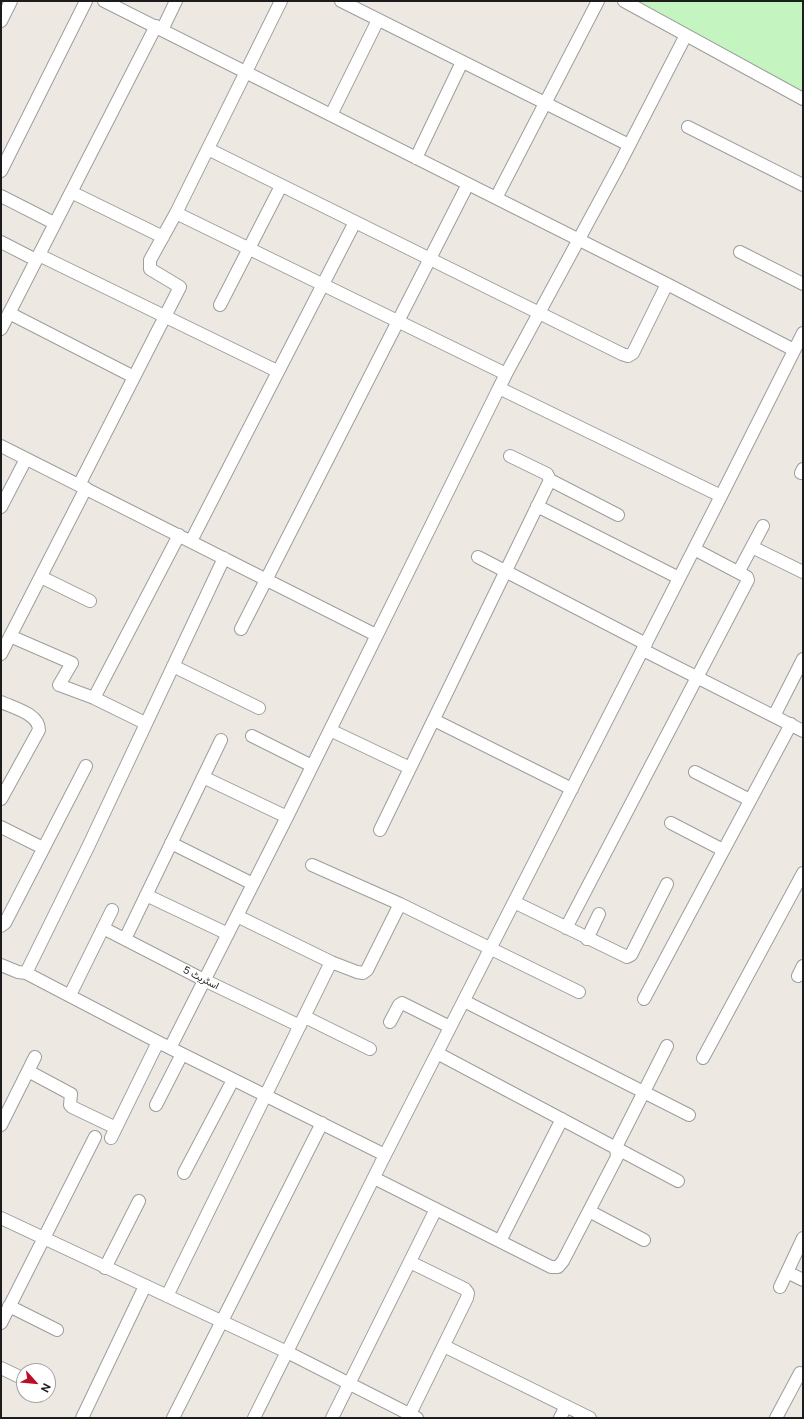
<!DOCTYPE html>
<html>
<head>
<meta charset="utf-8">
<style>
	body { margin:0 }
	#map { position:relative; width:804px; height:1419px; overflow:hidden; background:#ede8e2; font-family:"Public Sans",sans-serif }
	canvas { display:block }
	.frame { position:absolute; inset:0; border:2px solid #1c1c1c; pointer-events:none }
	.north { position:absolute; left:16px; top:1363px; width:40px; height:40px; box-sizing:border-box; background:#fff; border:1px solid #a4a4a4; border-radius:50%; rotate:117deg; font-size:11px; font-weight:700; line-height:16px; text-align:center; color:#1c1c1c }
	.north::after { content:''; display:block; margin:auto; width:14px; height:18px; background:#bb0d27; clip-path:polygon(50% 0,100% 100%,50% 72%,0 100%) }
</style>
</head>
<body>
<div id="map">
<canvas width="804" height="1419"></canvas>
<div class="frame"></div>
<div class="north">N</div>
</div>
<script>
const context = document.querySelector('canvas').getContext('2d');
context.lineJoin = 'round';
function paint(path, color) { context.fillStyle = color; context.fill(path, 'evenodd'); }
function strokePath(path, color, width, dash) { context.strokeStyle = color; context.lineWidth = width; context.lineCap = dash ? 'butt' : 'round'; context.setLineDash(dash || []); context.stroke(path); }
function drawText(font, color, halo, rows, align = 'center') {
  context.font = font + ' "Public Sans",Vazirmatn,sans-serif'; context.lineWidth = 3; context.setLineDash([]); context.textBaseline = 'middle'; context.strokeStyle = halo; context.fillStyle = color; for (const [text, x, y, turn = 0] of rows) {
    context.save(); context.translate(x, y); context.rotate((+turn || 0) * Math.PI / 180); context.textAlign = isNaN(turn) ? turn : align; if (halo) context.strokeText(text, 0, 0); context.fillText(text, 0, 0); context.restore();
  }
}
paint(new Path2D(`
	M637,1H803V93Z`), '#c4f5c1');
const street = new Path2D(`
	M104,1L667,284L794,350
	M341,1L629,145
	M624,1L803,99
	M1,21L11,1
	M162,30L176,1
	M331,115L378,20
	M688,127L803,185
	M208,149L622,354L628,356L633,353L667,284
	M416,158L462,62
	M1,171L86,1
	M71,192L163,237
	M1,196L54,223
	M496,198L598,1
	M176,213L506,374L499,388L721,496L803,333
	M1,242L36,260
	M740,252L803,284
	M39,255L277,371
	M220,305L281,186
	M9,313L134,377
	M1,329L156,26
	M506,374L619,165L686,35
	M1,446L376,635
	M801,473L803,469
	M550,480L618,515
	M79,485L180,287L150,269V260L176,213L281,1
	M537,506L679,578
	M1,507L26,459
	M191,541L355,222
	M752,547L803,572
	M478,557L646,644
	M739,571L763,526
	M41,577L90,601
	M241,629L468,184
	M10,636L72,663L59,685L94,698L145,723
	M643,650L803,731
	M1,654L86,488
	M173,666L259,708
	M94,698L179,535
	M1,702C14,708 39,714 39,730L1,799
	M774,716L803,659
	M434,720L572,789
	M330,730L410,768
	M252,736L312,766
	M695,772L750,800
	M203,777L287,817
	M671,823L723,850
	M1,827L43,848
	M380,830L550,480L547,474L510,456
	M171,843L253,884
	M312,865L400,904L579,992
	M146,895L228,934
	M514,902L627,957L631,955L667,884
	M237,916L331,962L357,972L363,973L367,970L400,904
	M1,926L5,923L86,766
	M103,928L204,980L300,1026
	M566,928L748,580L747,577L694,549
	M125,939L221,740
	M587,939L599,914
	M1,965L18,972L26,973L158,1042L385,1155
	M26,973L88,847L224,558
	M798,976L803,966
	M70,995L112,910
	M644,999L791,724
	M464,1001L689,1115
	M305,1017L370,1049
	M390,1022L399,1005L402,1003L450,1027
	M170,1048L287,817L499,388
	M437,1053L678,1181
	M703,1058L803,873
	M28,1071L71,1094L70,1105L72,1107L116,1128
	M156,1105L182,1054
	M1,1125L35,1057
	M111,1138L158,1042
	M184,1173L233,1080
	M374,1178L551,1267H558L563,1261L617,1157L616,1147L667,1046
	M589,1211L644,1240
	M1,1218L287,1352L417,1418
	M500,1241L562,1119
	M105,1268L139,1201
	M787,1272L803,1280
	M780,1287L803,1238
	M167,1296L331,962
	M9,1306L57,1330
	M1,1323L95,1137
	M444,1346L590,1418
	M1,1368L24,1379
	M410,1414L467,1298L468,1293L465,1289L410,1262
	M82,1418L145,1286
	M173,1418L322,1123
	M254,1418L385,1155L721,496
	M332,1418L436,1209
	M560,1418L566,1406
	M776,1418L800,1373`);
strokePath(street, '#9d9d9d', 14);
strokePath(street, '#fff', 12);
drawText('10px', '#1c1c1c', '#fff', [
	["اسٹریٹ 5",201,978,27]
]);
</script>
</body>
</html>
